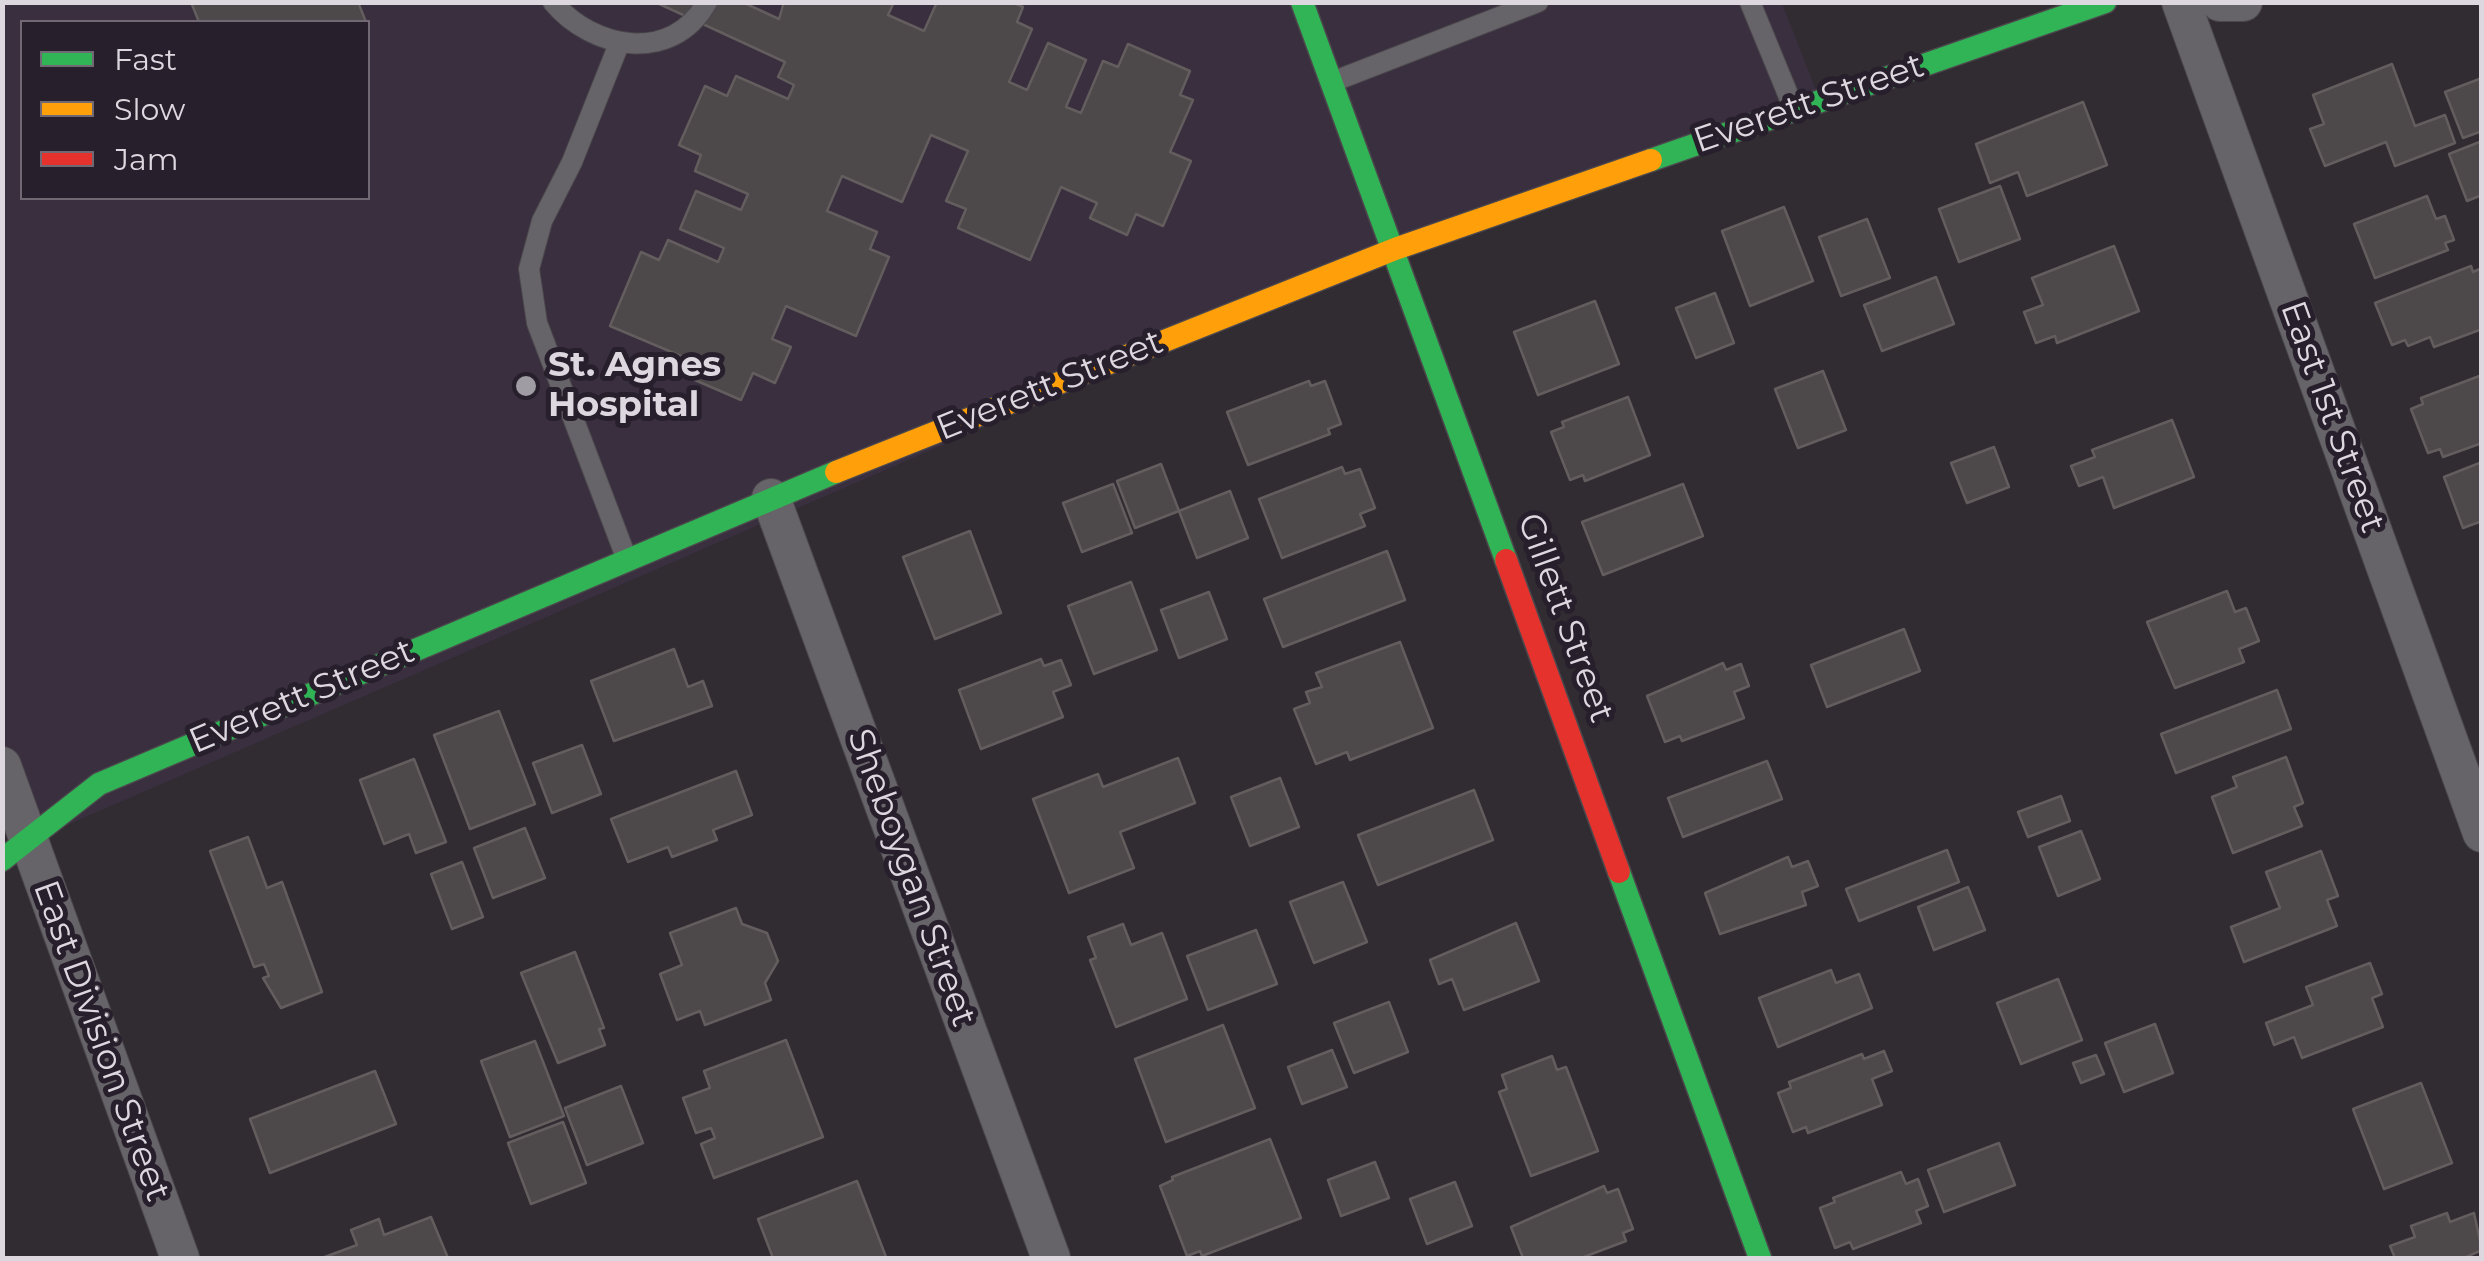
<!DOCTYPE html>
<html>
<head>
<meta charset="utf-8">
<style>
	body { margin:0 }
	#map { position:relative; width:2484px; height:1261px; overflow:hidden; background:#302c32; font-family:Montserrat,sans-serif }
	canvas { display:block }
	.frame { position:absolute; inset:0; border:5px solid #ddd8e0; pointer-events:none }
	.legend { position:absolute; left:20px; top:20px; width:350px; height:180px; box-sizing:border-box; background:#271f2b; border:2px solid #706973; margin:0; padding:12px 18px; list-style:none; font-size:30px; color:#ddd8e0 }
	.legend li { display:flex; align-items:center; gap:20px; height:50px }
	.legend b { width:50px; border:2px solid #706973 }
</style>
</head>
<body>
<div id="map">
<canvas width="2484" height="1261"></canvas>
<div class="frame"></div>
<ul class="legend">
<li><b style="height:12px;background:#30b455"></b>Fast</li>
<li><b style="height:12px;background:#ff9f0a"></b>Slow</li>
<li><b style="height:12px;background:#e5322d"></b>Jam</li>
</ul>
</div>
<script>
const context = document.querySelector('canvas').getContext('2d');
context.lineJoin = 'round';
function paint(path, color) { context.fillStyle = color; context.fill(path, 'evenodd'); }
function strokePath(path, color, width, dash) { context.strokeStyle = color; context.lineWidth = width; context.lineCap = dash ? 'butt' : 'round'; context.setLineDash(dash || []); context.stroke(path); }
function drawText(font, color, halo, rows, align = 'center') {
  context.font = font + ' Montserrat,sans-serif'; context.lineWidth = 10; context.setLineDash([]); context.textBaseline = 'middle'; context.strokeStyle = halo; context.fillStyle = color; for (const [text, x, y, turn = 0] of rows) {
    context.save(); context.translate(x, y); context.rotate((+turn || 0) * Math.PI / 180); context.textAlign = isNaN(turn) ? turn : align; if (halo) context.strokeText(text, 0, 0); context.fillText(text, 0, 0); context.restore();
  }
}
paint(new Path2D(`
	M2,3H1782L1820,100L1395,249L28,842L2,766ZM22,22H368V198H22Z`), '#392f3f');
const building = new Path2D(`
	M191,2H358L366,22H199Z
	M655,2H742L779,19L784,2H894L888,15L924,31L937,2H1012L1023,7L1017,22L1032,29L1009,82L1027,90L1048,43L1086,60L1066,107L1081,113L1103,61L1118,67L1128,44L1190,71L1180,95L1193,100L1170,152L1191,161L1163,226L1136,214L1127,235L1090,218L1097,203L1061,187L1030,260L958,228L966,209L946,201L968,151L931,135L902,202L842,176L827,211L877,232L870,249L889,257L856,336L786,306L772,339L791,347L775,383L753,373L741,400L674,371L681,356L610,326L641,252L659,260L668,240L718,262L724,248L680,229L696,191L741,210L748,194L695,171L701,155L679,145L705,86L727,96L736,76L788,99L794,85L778,77L785,62Z
	M2392,64L2415,126L2445,115L2455,143L2395,166L2386,142L2325,166L2310,129L2324,124L2313,95Z
	M2482,78V131L2463,138L2445,92Z
	M2083,102L2107,165L2027,196L2018,172L1990,183L1976,144Z
	M2482,141V195L2467,201L2449,154Z
	M2000,186L2020,239L1959,262L1939,209Z
	M2427,196L2436,219L2445,216L2454,240L2445,243L2448,250L2375,278L2354,224Z
	M1784,207L1813,281L1750,306L1722,231Z
	M1867,219L1890,278L1841,296L1819,237Z
	M2114,246L2139,311L2057,343L2055,336L2036,343L2024,312L2043,305L2032,278Z
	M2471,266L2473,272L2482,268V329L2434,347L2430,337L2408,346L2405,340L2392,345L2375,303Z
	M1936,277L1954,324L1882,351L1864,305Z
	M1715,293L1734,343L1696,358L1676,308Z
	M1595,301L1619,364L1538,395L1514,332Z
	M1823,371L1846,430L1798,448L1775,389Z
	M2482,375V443L2443,457L2440,449L2428,453L2411,409L2423,404L2421,398Z
	M1309,381L1311,386L1325,381L1341,424L1328,429L1330,434L1248,465L1227,412Z
	M1628,397L1650,455L1585,481L1583,475L1570,480L1551,432L1564,427L1562,422Z
	M2172,420L2194,477L2114,508L2103,477L2079,486L2071,466L2095,457L2092,450Z
	M1994,447L2009,487L1967,503L1951,463Z
	M2482,462V521L2463,528L2444,477Z
	M1161,464L1179,511L1135,528L1117,481Z
	M1342,467L1345,474L1360,469L1375,508L1360,514L1365,526L1282,558L1259,499Z
	M1113,484L1132,533L1082,552L1063,503Z
	M1683,484L1703,536L1603,575L1582,522Z
	M1230,491L1248,538L1197,558L1179,511Z
	M970,531L1001,613L935,639L903,557Z
	M1387,551L1405,600L1283,647L1264,599Z
	M1131,582L1157,650L1094,674L1068,606Z
	M2227,591L2235,612L2246,608L2259,641L2239,649L2244,662L2175,688L2147,622Z
	M1209,592L1227,639L1179,658L1161,610Z
	M1904,629L1920,671L1827,707L1811,665Z
	M1400,642L1433,728L1350,760L1347,752L1316,764L1294,709L1310,703L1306,692L1322,687L1316,673Z
	M674,649L688,687L703,681L712,706L614,741L591,681Z
	M1041,659L1044,666L1061,660L1071,685L1053,692L1063,717L981,749L959,690Z
	M1723,663L1726,670L1741,664L1749,686L1734,692L1744,718L1682,741L1680,736L1665,742L1647,696Z
	M2277,690L2291,729L2176,773L2161,734Z
	M499,711L535,804L470,829L434,735Z
	M582,745L601,794L552,813L533,763Z
	M2286,757L2303,803L2294,807L2302,826L2233,853L2212,797L2237,787L2233,777Z
	M1178,758L1195,803L1120,832L1134,868L1069,893L1033,799L1098,774L1103,787Z
	M414,759L446,842L416,853L409,834L384,844L360,780Z
	M1767,761L1782,799L1683,837L1668,798Z
	M736,771L752,815L713,830L717,840L672,857L668,847L628,862L611,819Z
	M1280,778L1299,827L1250,846L1231,797Z
	M1474,790L1493,840L1378,885L1358,835Z
	M2061,796L2070,821L2028,837L2018,812Z
	M525,828L545,878L493,898L474,848Z
	M2081,831L2100,879L2058,896L2039,847Z
	M248,837L267,888L282,882L322,992L281,1008L263,978L269,976L264,964L254,967L210,851Z
	M1947,850L1959,882L1859,921L1846,889Z
	M2321,851L2338,896L2327,900L2337,926L2244,962L2231,927L2280,908L2266,872Z
	M1788,857L1792,867L1808,861L1818,886L1802,892L1806,905L1720,934L1705,893Z
	M462,862L483,917L452,929L431,874Z
	M1343,882L1367,942L1314,963L1290,902Z
	M1968,887L1985,930L1934,950L1918,907Z
	M736,908L742,924L767,933L778,961L765,983L771,1000L705,1025L700,1011L677,1020L660,974L682,965L670,933Z
	M1516,923L1539,981L1464,1010L1452,979L1439,984L1430,960Z
	M1123,924L1131,945L1162,933L1187,999L1116,1027L1090,960L1096,958L1088,937Z
	M1256,930L1277,984L1208,1010L1187,956Z
	M575,952L604,1028L599,1029L605,1045L558,1063L521,973Z
	M2370,963L2382,994L2372,998L2383,1027L2302,1058L2294,1037L2274,1045L2266,1023L2313,1005L2306,987Z
	M1831,970L1836,983L1859,974L1872,1008L1778,1047L1759,998Z
	M2058,979L2082,1040L2021,1064L1997,1003Z
	M1389,1002L1408,1052L1354,1073L1334,1023Z
	M2155,1024L2173,1073L2124,1092L2105,1043Z
	M1223,1025L1255,1108L1166,1142L1135,1059Z
	M786,1040L823,1137L714,1178L701,1144L715,1138L711,1128L696,1133L683,1098L710,1088L704,1071Z
	M535,1041L564,1116L510,1137L481,1061Z
	M1332,1050L1347,1087L1302,1104L1288,1067Z
	M1884,1051L1892,1071L1872,1079L1882,1105L1808,1133L1806,1127L1793,1132L1778,1093L1791,1088L1789,1082L1862,1054L1864,1059Z
	M2096,1055L2104,1074L2081,1083L2073,1063Z
	M1552,1056L1557,1070L1566,1067L1598,1151L1531,1176L1499,1092L1507,1089L1502,1075Z
	M375,1071L396,1124L270,1173L250,1119Z
	M2421,1083L2452,1163L2384,1189L2353,1109Z
	M621,1086L643,1143L587,1165L565,1108Z
	M563,1122L586,1183L531,1204L508,1143Z
	M1270,1139L1301,1218L1202,1256L1200,1251L1187,1256L1160,1186L1173,1180L1172,1177Z
	M1999,1143L2015,1185L1944,1212L1928,1170Z
	M1375,1162L1389,1198L1341,1216L1328,1180Z
	M1901,1172L1906,1184L1918,1179L1928,1206L1916,1211L1921,1223L1853,1249L1850,1242L1835,1248L1820,1208L1835,1202L1833,1198Z
	M857,1181L886,1257L773,1258L758,1219Z
	M1455,1182L1472,1226L1427,1244L1410,1199Z
	M1604,1186L1607,1193L1618,1189L1633,1229L1623,1233L1626,1241L1581,1258H1523L1511,1227Z
	M2447,1213L2450,1222L2474,1213L2482,1250L2464,1258H2395L2390,1246L2415,1237L2411,1226Z
	M431,1217L448,1258H322L357,1245L351,1230L379,1219L384,1235Z`);
paint(building, '#4d484a');
strokePath(building, '#635d5e', 2.5);
const lane = new Path2D(`
	M553,2C592,49 672,65 707,2
	M1750,2L1794,109
	M619,44L572,162L542,221L529,269L537,323L626,557
	M1332,82L1538,2`);
const street = new Path2D(`
	M2181,2L2482,833
	M2220,2H2243
	M771,498L1051,1258
	M2,766L180,1258`);
const fast = new Path2D(`
	M1302,2L1506,560
	M1651,160L2105,2
	M2,860L99,784L836,472
	M1619,872L1760,1258`);
const slow = new Path2D(`
	M836,472L1395,249L1651,160`);
const jam = new Path2D(`
	M1506,560L1619,872`);
strokePath(lane, '#4c484d', 22);
strokePath(street, '#4c484d', 40);
strokePath(fast, '#4c484d', 25);
strokePath(slow, '#4c484d', 25);
strokePath(jam, '#4c484d', 25);
strokePath(lane, '#676469', 20);
strokePath(street, '#676469', 38);
strokePath(fast, '#30b455', 22);
strokePath(slow, '#ff9f0a', 22);
strokePath(jam, '#e5322d', 22);
for (const [x, y, r, color] of [
	[526,386,12,"#a09ca3"]
]) { const dot = new Path2D(); dot.arc(x, y, r, 0, 2 * Math.PI); context.fillStyle = color; context.fill(dot); strokePath(dot, '#271f2b', 4); }
drawText('35px', '#ddd8e0', '#271f2b', [
	["Everett Street",1809,104,-19],
	["Everett Street",1050,386,-22],
	["East 1st Street",2332,417,70],
	["Gillett Street",1565,618,70],
	["Everett Street",302,697,-23],
	["Sheboygan Street",911,878,70],
	["East Division Street",101,1041,70]
]);
drawText('bold 35px', '#ddd8e0', '#271f2b', [
	["St. Agnes",548,366],
	["Hospital",548,406]
], 'left');
</script>
</body>
</html>
